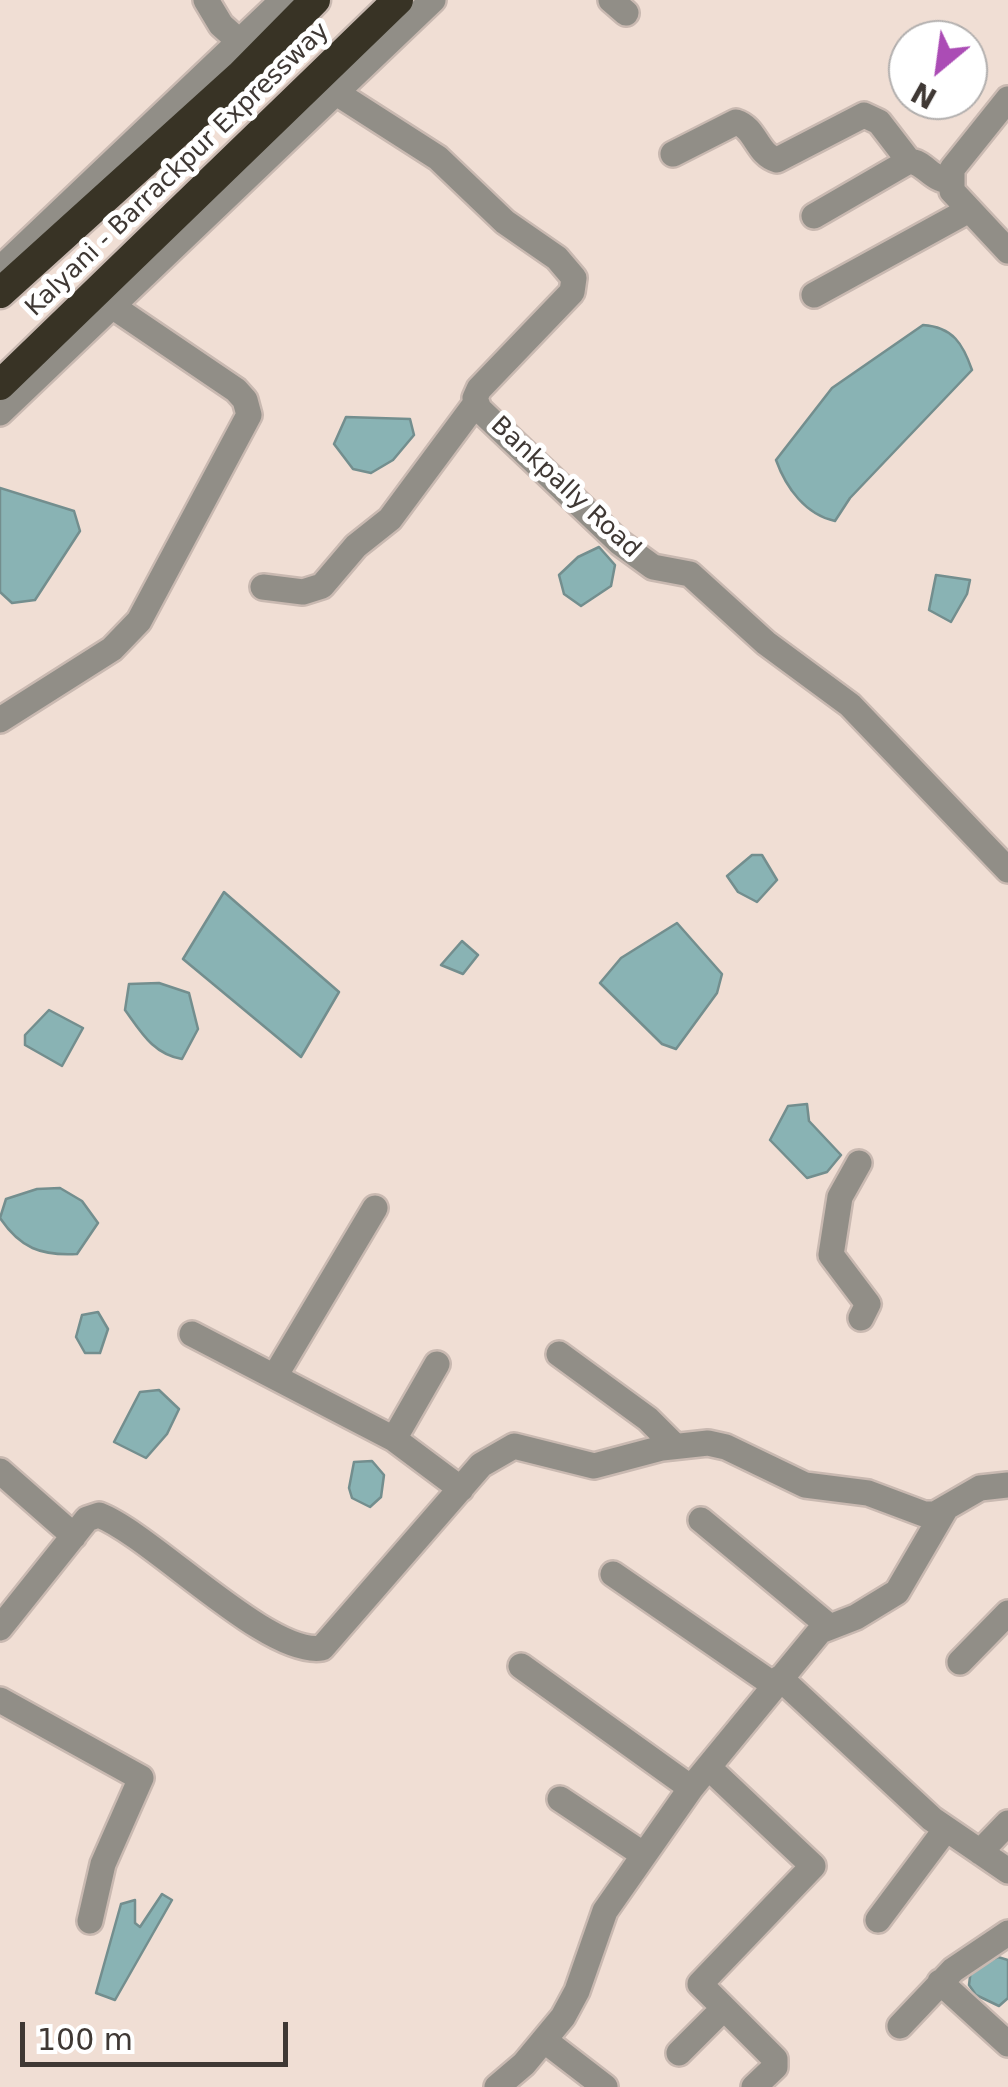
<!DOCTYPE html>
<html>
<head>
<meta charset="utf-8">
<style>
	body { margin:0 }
	#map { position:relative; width:1008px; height:2087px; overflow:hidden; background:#f0ded4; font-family:"DejaVu Sans",sans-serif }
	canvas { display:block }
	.north { position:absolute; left:888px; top:20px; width:100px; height:100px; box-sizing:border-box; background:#fff; border:2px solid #b2afae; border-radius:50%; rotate:209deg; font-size:28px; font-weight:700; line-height:40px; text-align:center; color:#3f3834 }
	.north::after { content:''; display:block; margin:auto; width:35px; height:45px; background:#ab4cb5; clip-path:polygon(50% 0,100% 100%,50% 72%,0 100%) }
	.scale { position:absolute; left:20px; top:2022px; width:268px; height:45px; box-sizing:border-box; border:5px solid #3f3834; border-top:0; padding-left:12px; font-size:30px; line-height:35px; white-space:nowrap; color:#3f3834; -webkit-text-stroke:8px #fff; paint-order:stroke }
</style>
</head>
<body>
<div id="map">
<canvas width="1008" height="2087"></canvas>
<div class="north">N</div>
<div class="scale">100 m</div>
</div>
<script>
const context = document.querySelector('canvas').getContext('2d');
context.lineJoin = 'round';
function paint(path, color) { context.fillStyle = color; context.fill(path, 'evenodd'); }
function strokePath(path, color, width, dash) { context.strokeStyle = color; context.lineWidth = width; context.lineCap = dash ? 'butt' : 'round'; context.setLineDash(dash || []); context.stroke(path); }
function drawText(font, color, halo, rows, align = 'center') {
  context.font = font + ' "DejaVu Sans",sans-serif'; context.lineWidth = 10; context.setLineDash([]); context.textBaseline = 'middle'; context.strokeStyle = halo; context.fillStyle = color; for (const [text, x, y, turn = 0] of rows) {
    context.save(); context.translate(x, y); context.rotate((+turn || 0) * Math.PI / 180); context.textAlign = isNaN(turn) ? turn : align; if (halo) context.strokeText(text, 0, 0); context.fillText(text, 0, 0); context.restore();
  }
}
const water = new Path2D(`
	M923,325C953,327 963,344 972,370L850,498L835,521C806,515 786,488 776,460L832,388Z
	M346,417L410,419L414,435L393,460L371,473L353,469L334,444Z
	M0,488L74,511L80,531L35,600L12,603L0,592Z
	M599,547L615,565L611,586L581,606L564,594L559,575L578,557Z
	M936,575L970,580L967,594L951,622L929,610Z
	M752,855H762L777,880L757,902L738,892L727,876Z
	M224,892L339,992L301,1057L183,959Z
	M677,923L722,974L717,993L676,1049L662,1044L600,983L621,958Z
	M462,941L478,955L463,974L441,965Z
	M159,983L189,993L198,1029L182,1059C153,1054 141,1032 125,1010L129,984Z
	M49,1010L83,1028L62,1066L25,1045V1035Z
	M807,1104L809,1121L841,1155L827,1172L807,1178L770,1140L788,1106Z
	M60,1188L82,1201L98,1223L77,1254C41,1256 20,1248 0,1218L6,1199L37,1189Z
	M98,1312L108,1329L100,1353H85L76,1337L82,1315Z
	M159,1390L179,1409L167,1434L146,1458L114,1442L140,1392Z
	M372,1461L384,1475L381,1497L370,1507L352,1498L349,1488L354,1462Z
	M162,1894L172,1900L115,2000L96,1993L121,1904L135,1900V1923L140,1927Z
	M998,1957L1008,1960V1998L999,2006L976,1995L969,1985L971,1969Z`);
paint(water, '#89b3b4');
strokePath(water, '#738e8e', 2.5);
const minor = new Path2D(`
	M206,0L221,25L240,42
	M611,0L626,13
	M335,92L438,158L505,222L557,258L574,278L572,292L479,389L475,398L479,409L620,543L653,567L690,574L766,643L850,705L1008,870
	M1008,99L952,169V191L1008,251
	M673,154L736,122C756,128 757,155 777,160L864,115L879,122L909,161
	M814,216L909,161C925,162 931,180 950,181
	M0,269L283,0
	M814,295L969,210
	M0,413L433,0
	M263,587L303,592L322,586L356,546L390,519L476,403
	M0,720L112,649L139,621L249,415L245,400L236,390L112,306
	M859,1163L840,1197L831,1255L868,1304L861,1318
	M192,1334L394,1439L461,1489
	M559,1354L648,1419L675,1446
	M275,1376L375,1208
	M394,1439L437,1364
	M0,1471L74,1536
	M701,1520L830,1627
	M613,1574L774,1685
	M0,1628L87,1519L99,1515C153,1536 268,1657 322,1648L481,1465L514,1446L594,1466L662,1448L708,1443L726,1447L805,1485L868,1493L924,1514H935L980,1488L1008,1485
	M960,1662L1008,1613
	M521,1666L691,1788
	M780,1678L932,1819L1008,1871
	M0,1700L141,1778L103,1864L90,1921
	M708,1767L813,1866L700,1984L775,2059V2067L754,2087
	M560,1799L644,1855
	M980,1852L1008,1823
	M878,1920L946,1829
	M940,1982L1008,2044
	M900,2026L953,1970L1008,1933
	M544,2040L605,2087
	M679,2053L723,2009
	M497,2087L524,2064L563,2017L577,1991L605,1911L691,1788L820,1631L856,1617L897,1592L946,1508`);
const highway = new Path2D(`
	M0,293L240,76L315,0
	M0,385L398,0`);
strokePath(minor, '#c9b9b1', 30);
strokePath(highway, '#c9b9b1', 35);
strokePath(minor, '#918e87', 25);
strokePath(highway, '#383325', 30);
drawText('25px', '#3f3834', '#fff', [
	["Kalyani - Barrackpur Expressway",178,170,-44],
	["Bankpally Road",565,488,43]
]);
</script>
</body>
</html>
